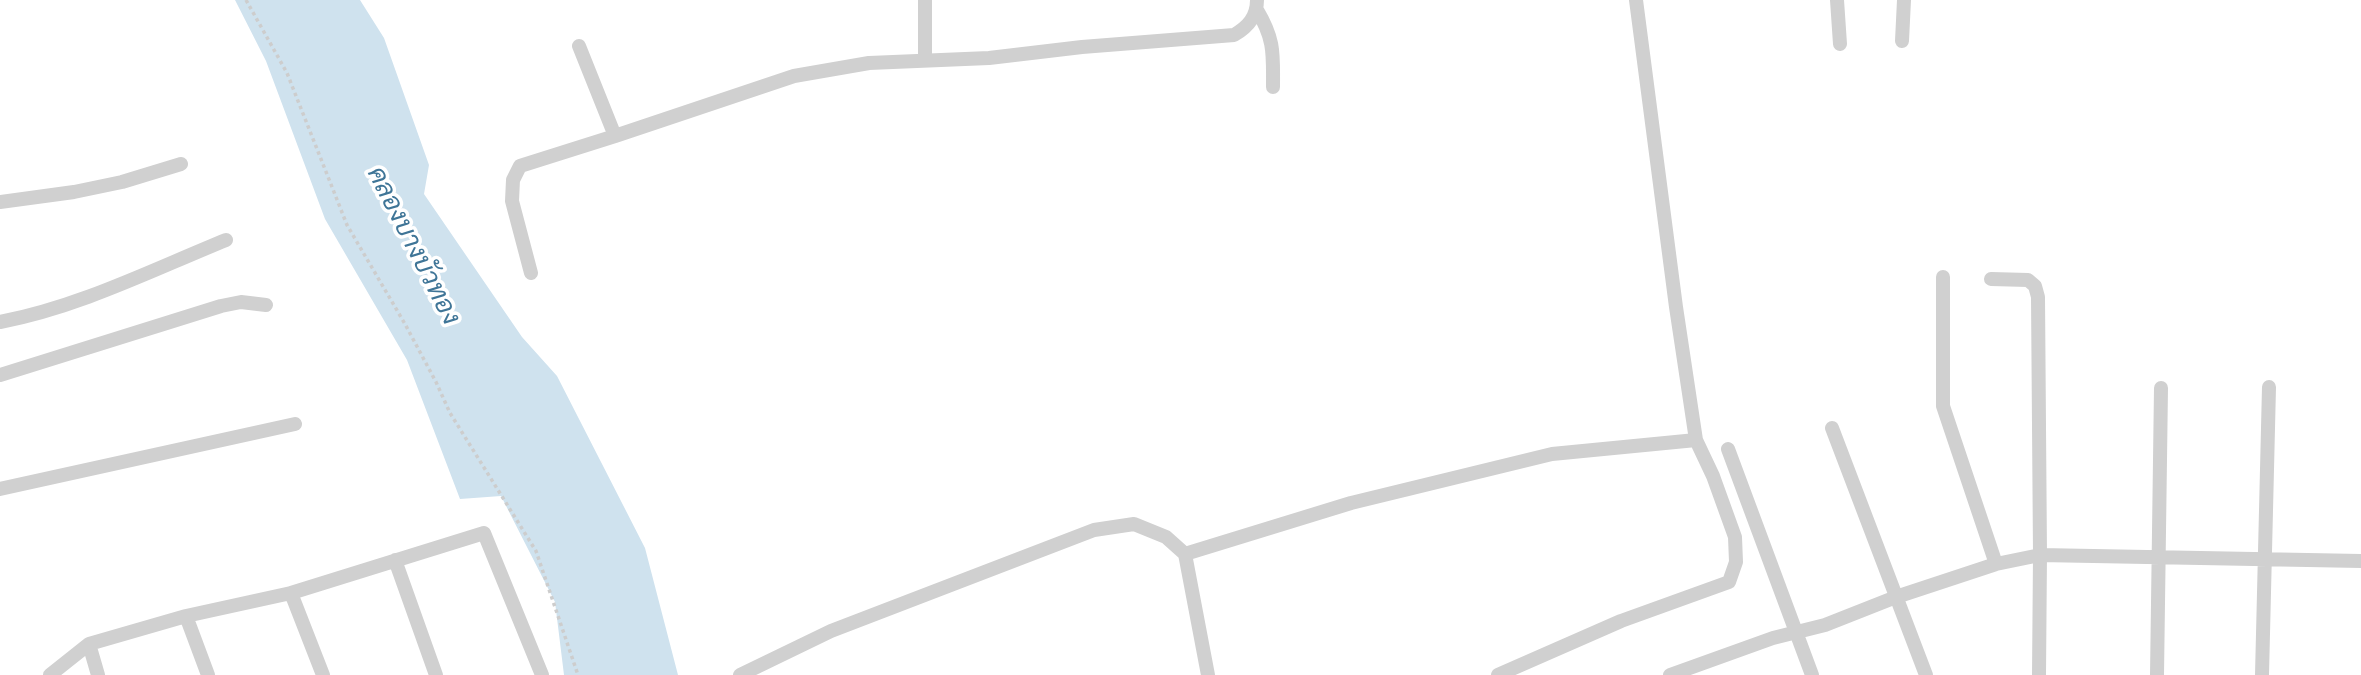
<!DOCTYPE html>
<html>
<head>
<meta charset="utf-8">
<style>
	body { margin:0 }
	canvas { display:block; background:#fff }
</style>
</head>
<body>
<canvas width="2361" height="675"></canvas>
<script>
const context = document.querySelector('canvas').getContext('2d');
context.lineJoin = 'round';
function paint(path, color) { context.fillStyle = color; context.fill(path, 'evenodd'); }
function strokePath(path, color, width, dash) { context.strokeStyle = color; context.lineWidth = width; context.lineCap = dash ? 'butt' : 'round'; context.setLineDash(dash || []); context.stroke(path); }
function drawText(font, color, halo, rows, align = 'center') {
  context.font = font + ' Helvetica,Sarabun,sans-serif'; context.lineWidth = 7; context.setLineDash([]); context.textBaseline = 'middle'; context.strokeStyle = halo; context.fillStyle = color; for (const [text, x, y, turn = 0] of rows) {
    context.save(); context.translate(x, y); context.rotate((+turn || 0) * Math.PI / 180); context.textAlign = isNaN(turn) ? turn : align; if (halo) context.strokeText(text, 0, 0); context.fillText(text, 0, 0); context.restore();
  }
}
paint(new Path2D(`
	M235,0H360L384,38L429,165L424,194L522,337L557,376L645,548L678,675H564L555,602L501,496L460,499L407,360L325,219L266,61Z`), '#cfe2ee');
strokePath(new Path2D(`
	M246,0L287,73L347,225L405,324L436,382L450,413L536,551L578,675`), '#cdcdcd', 3.5, [3.5, 3.5]);
strokePath(new Path2D(`
	M925,0V60
	M1837,0L1840,44
	M1257,10C1275,40 1273,54 1273,87
	M1902,41L1904,0
	M579,46L615,136L794,76L869,63L989,58L1082,47L1234,35C1248,27 1257,17 1257,0
	M0,202L74,192L122,182L181,164
	M531,273L512,201L513,180L520,166L615,136
	M1943,277V406L1996,564
	M1991,279L2028,280L2035,286L2038,297L2040,555L2039,675
	M0,322C79,307 152,270 226,240
	M0,375L221,306L241,302L266,305
	M1832,428L1926,675
	M1728,449L1812,675
	M0,489L295,424
	M1185,554L1351,503L1552,454L1696,440
	M395,560L436,675
	M291,593L484,533L542,675
	M186,616L208,675
	M50,675L89,644
	M98,675L89,644L186,616L291,593L323,675
	M740,675L831,631L1094,530L1134,524L1166,537L1185,554L1208,675
	M1498,675L1621,621L1729,582L1736,562L1735,537L1713,476L1696,440L1676,307L1636,0
	M1670,675L1773,638L1825,625L1896,597L1996,564L2040,555L2361,561
	M2157,675L2161,388
	M2262,675L2269,387`), '#d0d0d0', 14);
drawText('italic 26px', '#3f7597', '#fff', [
	["คลองบางบัวทอง",413,246,63]
]);
</script>
</body>
</html>
